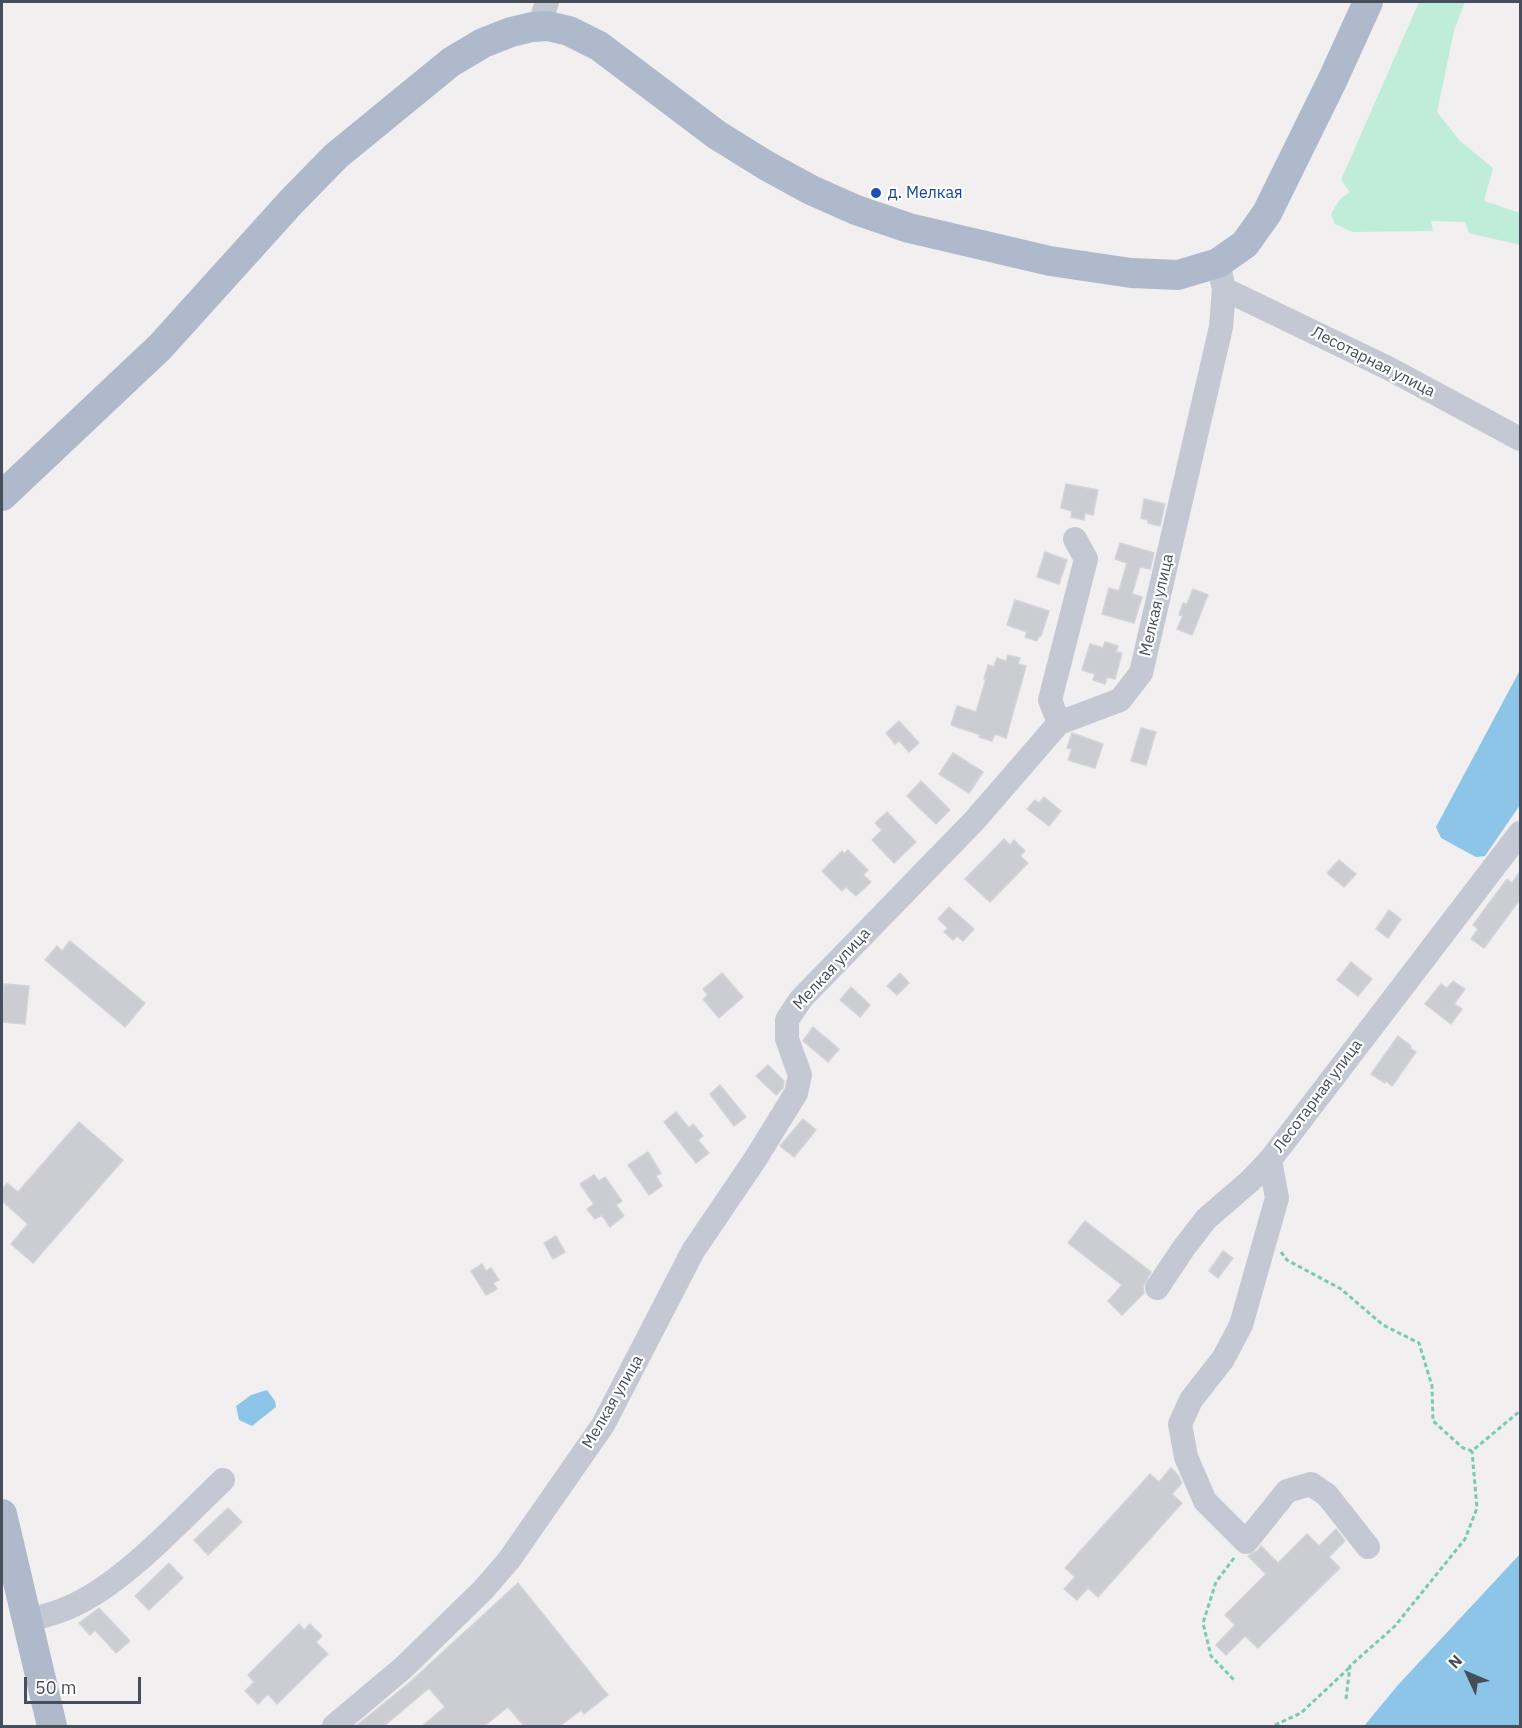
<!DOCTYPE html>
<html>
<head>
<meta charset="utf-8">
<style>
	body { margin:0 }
	#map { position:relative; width:1522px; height:1728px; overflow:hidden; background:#f1efef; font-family:"IBM Plex Sans",sans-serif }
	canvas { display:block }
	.frame { position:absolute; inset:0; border:3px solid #474e5b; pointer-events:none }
	.north { position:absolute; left:1438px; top:1644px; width:60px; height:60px; -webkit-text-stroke:4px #fff; paint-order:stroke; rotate:314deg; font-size:16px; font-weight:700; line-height:24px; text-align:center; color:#474e5b }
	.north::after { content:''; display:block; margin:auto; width:21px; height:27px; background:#474e5b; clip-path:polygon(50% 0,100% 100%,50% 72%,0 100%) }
	.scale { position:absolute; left:24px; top:1677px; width:117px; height:27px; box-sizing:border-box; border:3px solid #474e5b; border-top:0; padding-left:8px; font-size:18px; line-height:21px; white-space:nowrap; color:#474e5b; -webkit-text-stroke:4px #fff; paint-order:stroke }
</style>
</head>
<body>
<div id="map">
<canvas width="1522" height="1728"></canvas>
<div class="frame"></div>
<div class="north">N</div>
<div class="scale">50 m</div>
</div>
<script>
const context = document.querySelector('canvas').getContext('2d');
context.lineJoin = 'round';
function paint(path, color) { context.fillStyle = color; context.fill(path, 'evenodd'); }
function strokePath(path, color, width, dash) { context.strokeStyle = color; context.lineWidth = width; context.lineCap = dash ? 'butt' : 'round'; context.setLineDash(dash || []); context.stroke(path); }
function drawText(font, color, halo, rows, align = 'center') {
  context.font = font + ' "IBM Plex Sans",sans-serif'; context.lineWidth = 4.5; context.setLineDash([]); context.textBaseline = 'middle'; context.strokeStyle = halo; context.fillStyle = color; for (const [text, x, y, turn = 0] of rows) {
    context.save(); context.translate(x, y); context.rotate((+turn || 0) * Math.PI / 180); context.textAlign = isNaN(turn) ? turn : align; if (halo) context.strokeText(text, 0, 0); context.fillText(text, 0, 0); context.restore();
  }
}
paint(new Path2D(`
	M1419,2H1465L1454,31L1437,112L1460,141L1493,168L1484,201L1520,213V245L1469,233L1465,222L1431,221L1433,231L1353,232L1335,224L1331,214L1340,199L1350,192L1341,180Z`), '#bfedd9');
paint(new Path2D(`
	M1520,670V805L1485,856L1476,857L1441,838L1436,827Z
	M267,1390L275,1401L276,1407L252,1426L239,1420L236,1406L251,1395Z
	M1520,1554V1726H1364L1398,1685Z`), '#8dc5e8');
const building = new Path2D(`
	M1066,484L1098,490L1093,515L1085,513L1084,520L1071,517L1072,511L1061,508Z
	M1144,499L1165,504L1160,526L1148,523V520L1141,518Z
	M1120,543L1154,553L1150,569L1140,567L1132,594L1142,597L1134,623L1102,614L1109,588L1119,591L1127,563L1115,559Z
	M1045,552L1067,560L1059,584L1037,577Z
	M1193,589L1208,595L1192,635L1177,629L1183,616L1179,615L1183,603L1187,604Z
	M1015,600L1049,611L1041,636H1039L1037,641L1025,637L1027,632L1007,625Z
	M1105,642L1118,646L1116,652L1122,653L1115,679L1107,677L1105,684L1093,680L1095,674L1082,670L1090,644L1103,648Z
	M1008,655L1020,658L1018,664L1026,666L1006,738L995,734L992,741L979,737L981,735L951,725L957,706L976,712L986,679H984L988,665L994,667L997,658L1006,661Z
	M899,721L919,743L909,752L899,741L895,744L886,733Z
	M1141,728L1156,732L1146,765L1131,761Z
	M1072,733L1103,744L1095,768L1068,760L1072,749L1067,748Z
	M953,753L983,772L969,793L939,774Z
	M921,781L950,810L936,824L907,796Z
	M1044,797L1061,811L1049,826L1027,809L1035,800L1039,803Z
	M887,812L916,842L894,863L872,840L882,830L875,823Z
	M1004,839L1010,845L1014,840L1025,851L1020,856L1028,863L990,902L965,879Z
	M848,850L868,870L863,875L871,882L856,896L846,887L842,891L822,871L842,851L844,854Z
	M1339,860L1356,874L1344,887L1327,873Z
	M1521,870V898L1484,948L1471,939L1478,929L1473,925L1507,879L1512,883Z
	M949,907L974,929L963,941L957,936L953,940L944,932L948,928L938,919Z
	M1389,910L1401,919L1388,938L1376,929Z
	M70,941L145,1003L125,1027L45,960L57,946L62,951Z
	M1351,962L1372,979L1358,996L1337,980Z
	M722,973L743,997L719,1018L703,999L708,995L703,989Z
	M900,973L909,983L897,995L887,986Z
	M1453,981L1465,989L1454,1004L1462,1009L1451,1024L1425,1004L1441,984L1447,988Z
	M4,984L29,986L25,1024L2,1022Z
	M851,987L870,1005L860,1017L840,1000Z
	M813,1027L839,1049L828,1062L803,1041Z
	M1398,1036L1411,1046L1410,1048L1416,1052L1392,1086L1386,1081L1385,1083L1371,1074Z
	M768,1065L784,1081L783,1088L776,1095L756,1076Z
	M720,1085L746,1117L734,1126L710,1094Z
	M676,1112L689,1128L693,1124L703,1136L698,1140L709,1153L696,1163L664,1122Z
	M803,1119L816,1130L794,1157L780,1146Z
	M79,1122L123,1160L33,1263L11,1244L28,1224L2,1201V1190L7,1183L18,1192Z
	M648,1152L661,1173L656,1176L662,1186L649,1195L628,1165Z
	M594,1175L599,1181L605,1177L622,1201L616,1205L624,1216L610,1227L602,1215L595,1219L587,1209L594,1204L580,1184Z
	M1085,1221L1151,1272L1143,1287L1144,1293L1122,1315L1108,1301L1122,1285L1068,1243Z
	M556,1236L565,1252L553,1259L544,1243Z
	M1223,1251L1233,1258L1218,1278L1209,1271Z
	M482,1264L486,1271L491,1268L499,1280L493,1283L497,1289L486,1295L471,1271Z
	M1171,1468L1178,1475L1182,1483L1172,1494L1182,1503L1098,1597L1088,1588L1077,1600L1064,1589L1075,1577L1065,1568L1150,1474L1159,1482Z
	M228,1508L242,1522L208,1555L194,1540Z
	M1336,1529L1345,1541L1329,1557L1340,1568L1258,1648L1245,1636L1226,1655L1216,1645L1235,1625L1225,1615L1266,1574L1248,1556L1257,1551L1261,1546L1278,1563L1307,1534L1319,1546Z
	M169,1563L183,1578L149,1610L135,1596Z
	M518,1583L608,1695L584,1714L581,1710L560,1726H524L508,1707L484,1726H422L445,1707L429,1688L384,1726H356L408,1684Z
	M99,1608L130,1641L116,1653L95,1630L90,1635L79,1623Z
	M299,1624L304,1630L310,1624L322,1636L316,1642L328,1654L277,1704L268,1694L258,1704L245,1691L254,1682L248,1675Z`);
paint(building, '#cccdd3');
strokePath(building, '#d3d4da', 1.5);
strokePath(new Path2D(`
	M1281,1252L1287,1260L1341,1289L1383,1325L1419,1343L1432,1386L1433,1421L1463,1448L1472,1451L1520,1411
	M1234,1558L1216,1582L1203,1623L1211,1656L1235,1681
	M1346,1699L1350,1666L1395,1626L1465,1539L1477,1508L1472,1451
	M1275,1725L1301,1713L1349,1668`), '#78cab1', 3, [4.5, 3]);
strokePath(new Path2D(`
	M539,27L547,2
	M1224,289L1390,369L1520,439
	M1059,723L1050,700L1086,559L1075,539
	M1270,1160L1277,1198L1241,1325L1223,1359L1191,1400L1180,1424L1186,1457L1205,1501L1246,1542L1287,1491L1311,1484L1327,1495L1368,1547
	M1157,1288L1183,1249L1206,1219L1250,1181L1270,1160L1520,833
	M25,1621C45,1616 64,1611 82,1601C130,1576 183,1518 223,1480
	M334,1726L403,1668L483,1590L509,1560L603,1425L693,1251L756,1158L796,1093L800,1075L787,1039V1020L801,999L974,821L1059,723L1120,700L1141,673L1221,327L1224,289L1218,263`), '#c3c8d3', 24);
strokePath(new Path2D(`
	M2,496L160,347L291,202L336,156L451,62L483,43L511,32L532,27L548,26L569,31L599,46L717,135L767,166L811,190L856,210L909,228L1050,261L1131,273L1178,275L1218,263L1245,244L1267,213L1333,79L1368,2
	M2,1514L52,1726`), '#afb9cc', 30);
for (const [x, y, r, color] of [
	[876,193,6,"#1a4fb4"]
]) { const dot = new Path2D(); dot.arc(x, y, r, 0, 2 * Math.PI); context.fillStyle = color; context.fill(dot); strokePath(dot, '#fff', 2); }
drawText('16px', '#164399', '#fff', [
	["д. Мелкая",888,193]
], 'left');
drawText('16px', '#474e5b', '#fff', [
	["Лесотарная улица",1373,362,27],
	["Мелкая улица",1157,605,-77],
	["Мелкая улица",832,969,-47],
	["Лесотарная улица",1318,1096,-53],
	["Мелкая улица",613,1402,-60]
]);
</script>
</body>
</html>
